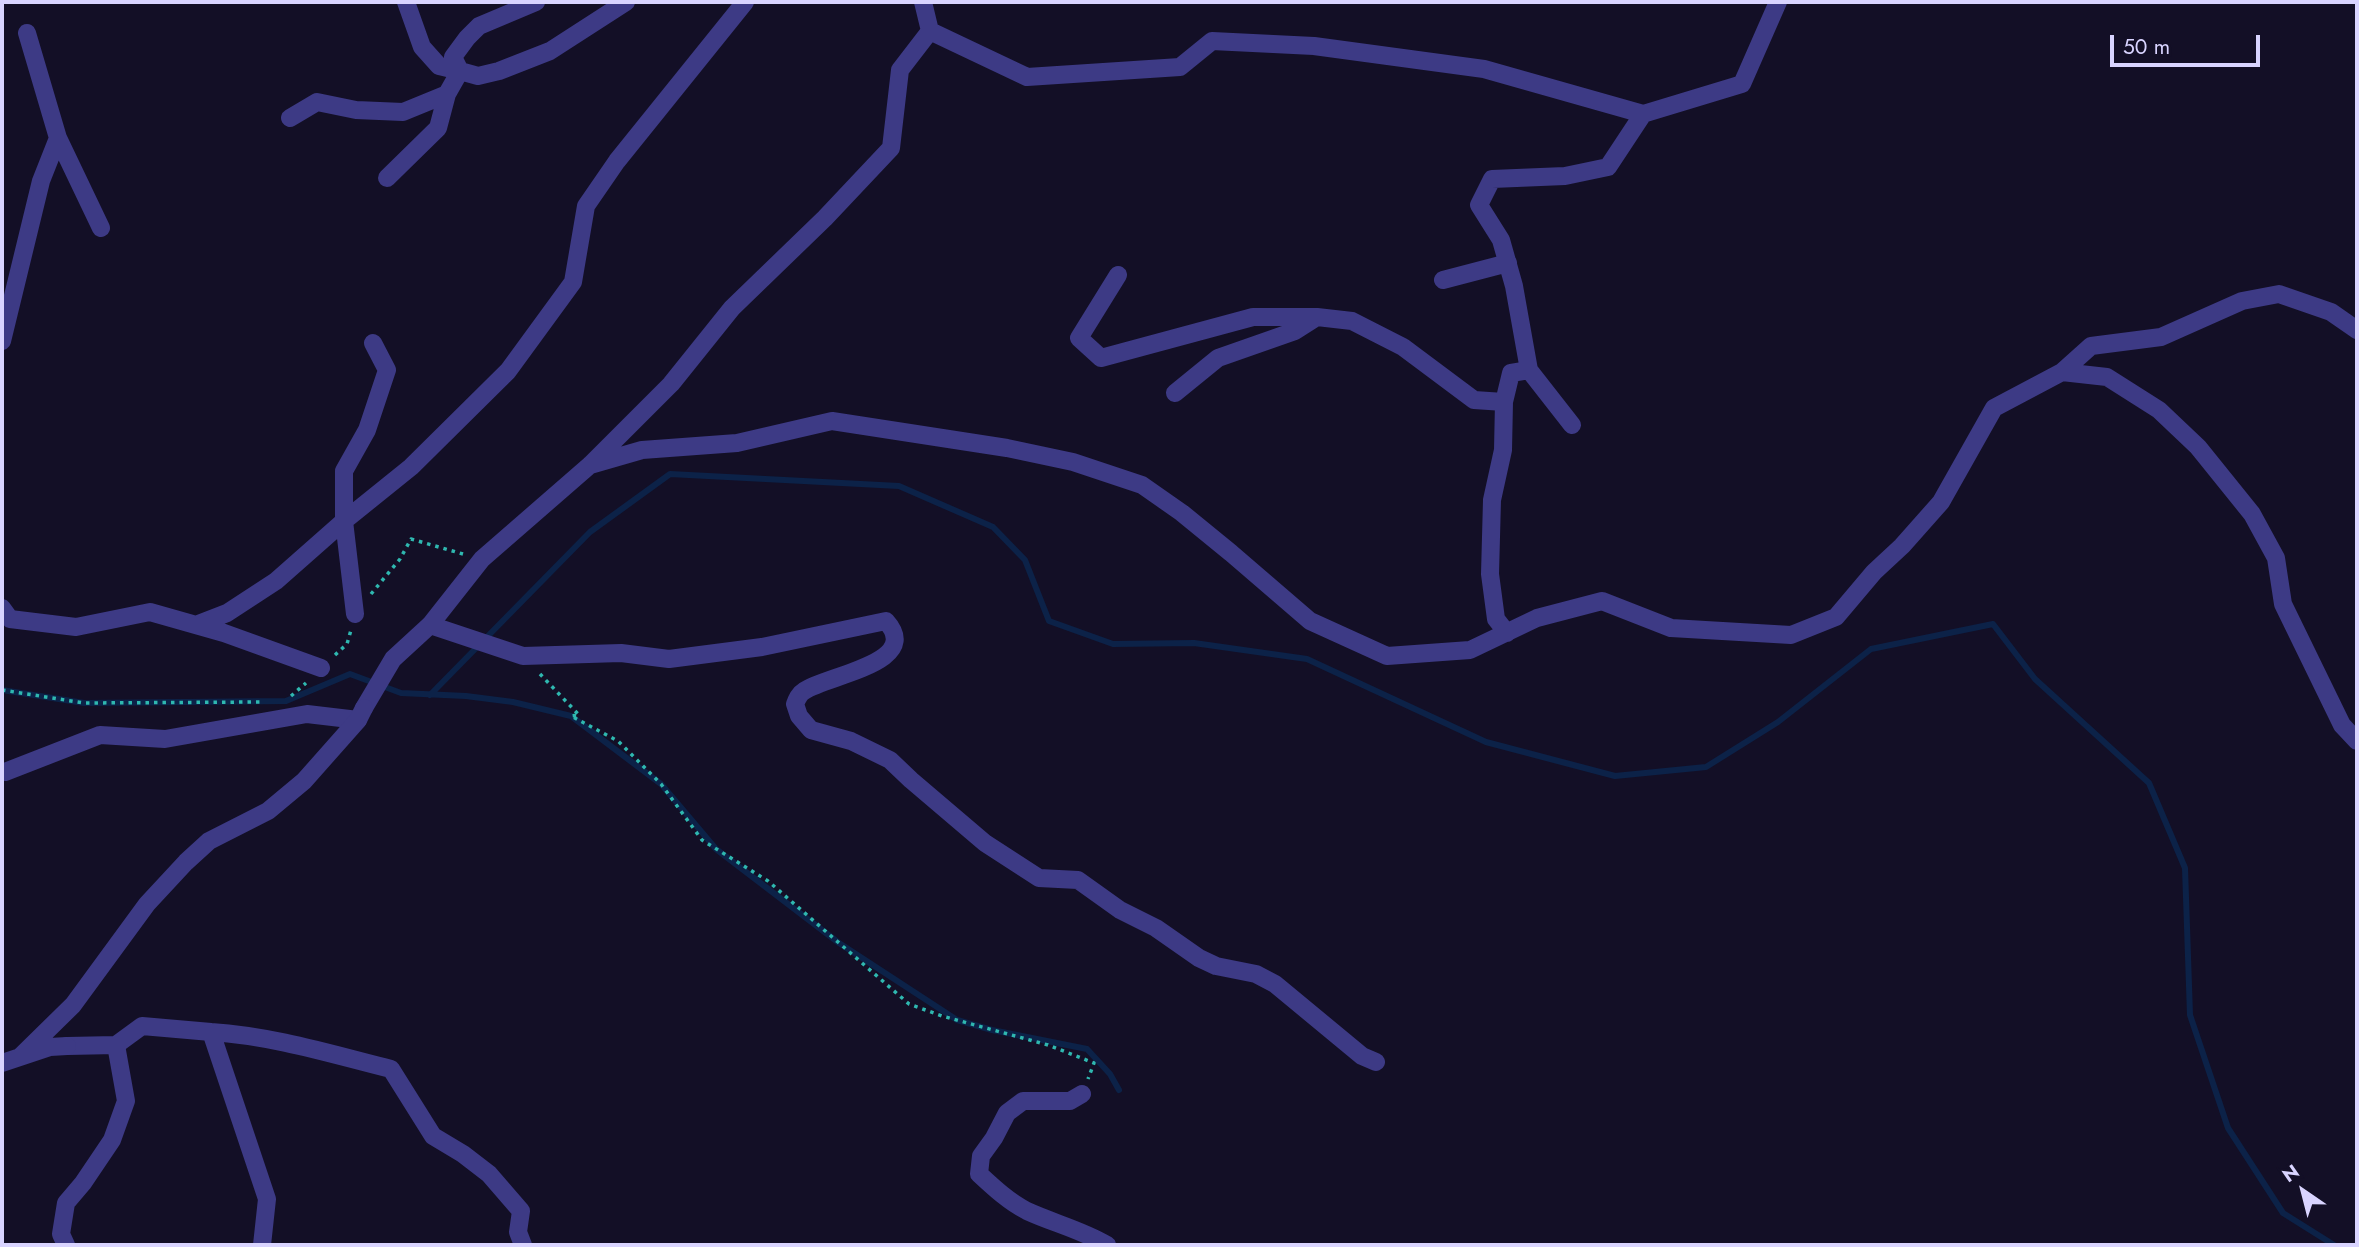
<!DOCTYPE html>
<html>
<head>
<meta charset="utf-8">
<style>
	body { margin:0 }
	#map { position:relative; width:2359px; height:1247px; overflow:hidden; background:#130f26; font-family:Jost,sans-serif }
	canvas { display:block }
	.frame { position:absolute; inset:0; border:4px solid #d9d4ff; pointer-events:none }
	.north { position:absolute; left:2268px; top:1156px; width:70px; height:70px; -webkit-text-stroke:5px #130f26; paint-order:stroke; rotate:325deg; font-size:19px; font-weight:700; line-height:28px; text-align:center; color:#d9d4ff }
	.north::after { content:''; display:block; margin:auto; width:24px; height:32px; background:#d9d4ff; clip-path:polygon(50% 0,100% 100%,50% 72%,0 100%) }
	.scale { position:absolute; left:2110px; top:35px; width:150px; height:32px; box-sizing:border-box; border:4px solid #d9d4ff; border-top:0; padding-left:9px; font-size:21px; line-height:24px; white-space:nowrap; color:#d9d4ff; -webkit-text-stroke:5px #130f26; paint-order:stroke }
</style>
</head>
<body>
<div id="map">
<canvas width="2359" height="1247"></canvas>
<div class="frame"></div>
<div class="north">N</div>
<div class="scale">50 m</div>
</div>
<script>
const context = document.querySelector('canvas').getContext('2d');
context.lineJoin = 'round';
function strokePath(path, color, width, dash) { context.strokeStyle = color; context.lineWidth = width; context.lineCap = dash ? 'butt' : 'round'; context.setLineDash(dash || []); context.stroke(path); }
strokePath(new Path2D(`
	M2,690L84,703L286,701L350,674L401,693L466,696L513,702L571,716L661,784L716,849L839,943L957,1020L992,1030L1087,1049L1110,1074L1119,1090
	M430,695L590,532L670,474L899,486L993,527L1025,560L1049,621L1113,644L1194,643L1307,659L1486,742L1615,776L1706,767L1778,722L1871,649L1993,624L2035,679L2149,783L2185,868L2190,1015L2228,1128L2283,1213L2334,1245`), '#0c2248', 6);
strokePath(new Path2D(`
	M371,594L400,559L411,539L463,554
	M335,655L347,644L351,630
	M540,674L579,715L571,716L618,741L661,784L702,840L768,881L909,1004L942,1016L1048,1045L1094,1063L1088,1079
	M2,690L84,703L261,702
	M291,696L306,683`), '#2fb8b0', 3.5, [3.5, 5]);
strokePath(new Path2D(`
	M536,2L479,26L467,38L453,57L460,71L478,76L499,71L550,51L626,2
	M930,31L1027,77L1180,67L1212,41L1314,46L1484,69L1643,114L1742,84L1778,2
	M290,118L317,102L356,110L403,112L447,94L460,71L439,66L422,47L406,2
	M58,138L101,228
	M387,178L438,128L447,94
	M1118,275L1079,338L1101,358L1253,317H1317L1352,321L1403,347L1474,400L1504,402
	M1443,280L1508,263
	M2,341L41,181L58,138L27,33
	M2062,372L2107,377L2159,410L2198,447L2252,514L2276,558L2283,604L2342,725L2357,741
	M1175,393L1218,358L1295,331L1317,317
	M1572,425L1529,370L1514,286L1501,240L1479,205L1492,179L1565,176L1608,167L1643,114
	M590,465L642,450L737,443L832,421L1007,448L1073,462L1142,485L1182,513L1231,553L1310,621L1387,656L1470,650L1537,618L1602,601L1671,628L1791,635L1836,617L1874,572L1902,546L1941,502L1994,408L2062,372L2091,346L2161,337L2242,301L2279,294L2331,312L2357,330
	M2,608L10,619L76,627L150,612L224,633L321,668
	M355,614L344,521V471L367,430L387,370L373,343
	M196,625L227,613L276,581L344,521L411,467L508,371L573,282L586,206L617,161L745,2
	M430,625L523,656L621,653L669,659L762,647L886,621C924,663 827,675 804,691C799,694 797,699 795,704L799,716L811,730L851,741L890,760L911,780L985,843L1039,878L1078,880L1120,910L1156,928L1199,958L1216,966L1256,974L1275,984L1362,1056L1376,1062
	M1507,633L1496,619L1490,574L1492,500L1503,450L1504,402L1511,373L1529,370
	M364,708L393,659L430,625L482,559L590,465L671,384L732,308L825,218L891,148L900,70L930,31L923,2
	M5,772L100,735L165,739L307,714L358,720
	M116,1045L142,1026L211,1032
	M1082,1094L1070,1101H1023L1007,1113L994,1138L981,1156L979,1174C993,1187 1009,1202 1027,1211C1053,1223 1082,1230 1107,1245
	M66,1245L61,1234L66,1203L83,1183L112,1140L126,1101L116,1045L67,1046
	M262,1245L267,1199L211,1032C273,1036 331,1054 391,1069L433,1136L463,1154L489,1174L521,1211L518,1232L523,1245`), '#3d3a85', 18);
strokePath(new Path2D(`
	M21,1056L73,1005L147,904L186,862L209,841L268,811L304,781L358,720L364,708
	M2,1063L50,1047L67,1046`), '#3d3a85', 18);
</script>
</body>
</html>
